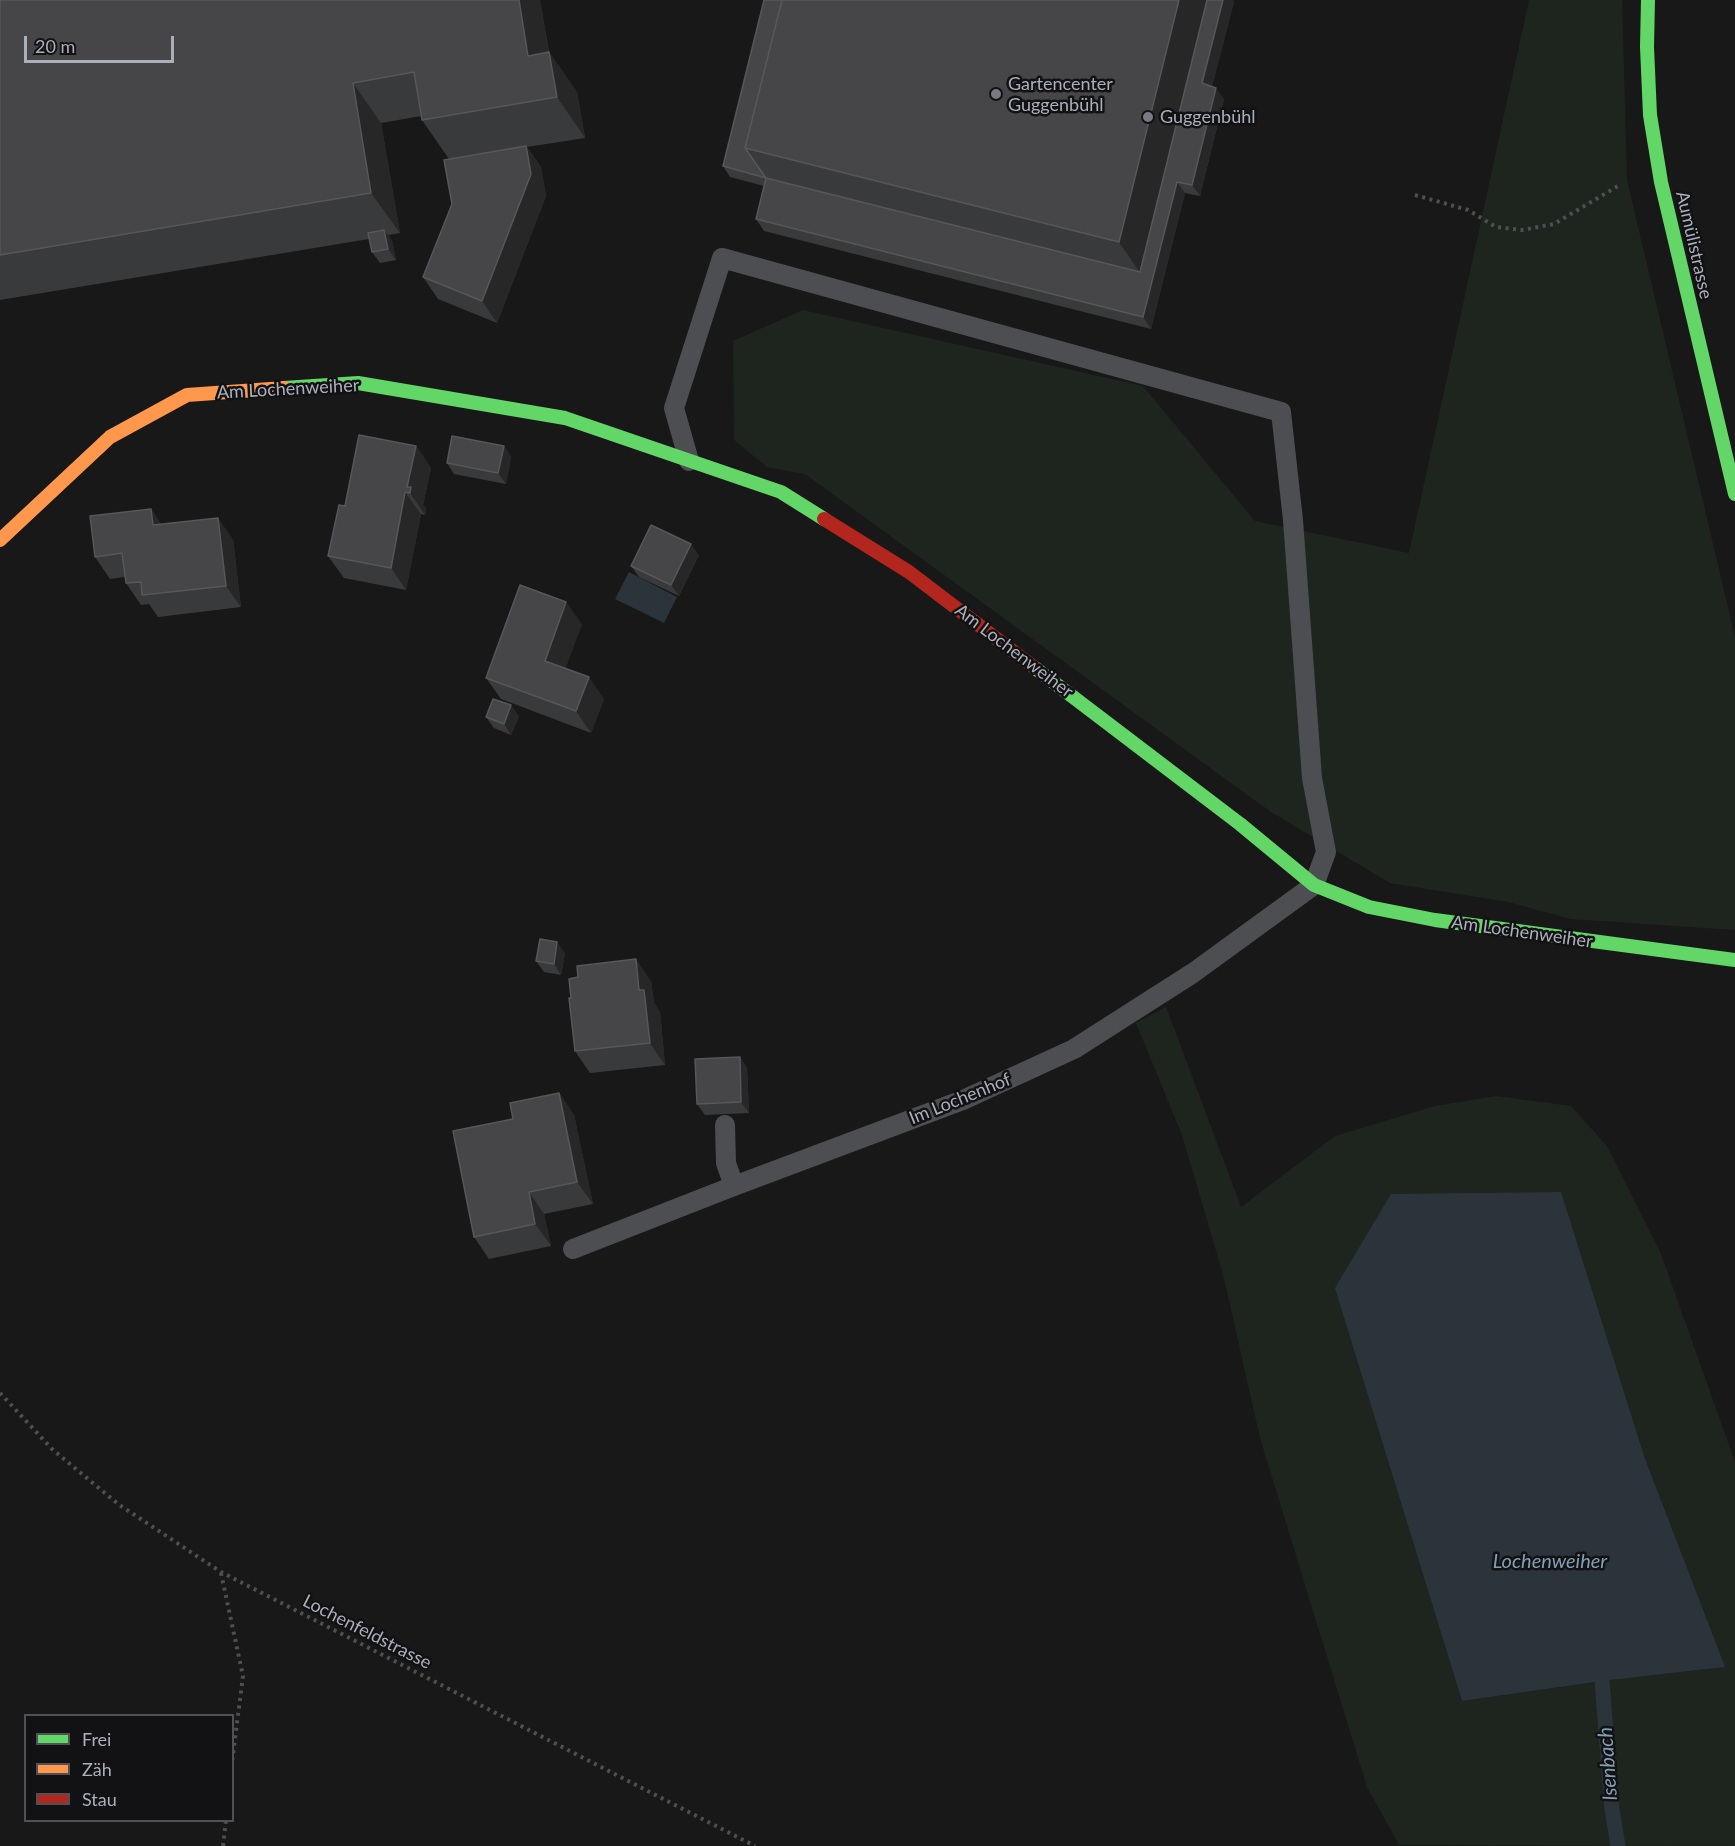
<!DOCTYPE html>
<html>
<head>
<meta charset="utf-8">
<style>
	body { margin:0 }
	#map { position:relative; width:1735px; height:1846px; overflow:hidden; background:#181818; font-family:Lato,sans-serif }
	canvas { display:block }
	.legend { position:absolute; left:24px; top:1714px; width:210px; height:108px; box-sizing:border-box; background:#121214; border:2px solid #4f5156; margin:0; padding:8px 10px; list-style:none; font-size:18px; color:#aaafb9 }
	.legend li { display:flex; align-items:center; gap:12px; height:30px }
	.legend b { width:30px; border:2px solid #4f5156 }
	.scale { position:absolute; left:24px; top:36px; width:150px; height:27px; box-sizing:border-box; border:3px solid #aaafb9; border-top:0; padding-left:8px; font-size:18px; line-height:21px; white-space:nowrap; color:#aaafb9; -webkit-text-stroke:4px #121214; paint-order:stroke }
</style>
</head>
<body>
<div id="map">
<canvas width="1735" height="1846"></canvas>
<ul class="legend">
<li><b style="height:8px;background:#63d668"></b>Frei</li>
<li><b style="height:8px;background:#ff974d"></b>Zäh</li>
<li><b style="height:8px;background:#b3261e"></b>Stau</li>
</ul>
<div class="scale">20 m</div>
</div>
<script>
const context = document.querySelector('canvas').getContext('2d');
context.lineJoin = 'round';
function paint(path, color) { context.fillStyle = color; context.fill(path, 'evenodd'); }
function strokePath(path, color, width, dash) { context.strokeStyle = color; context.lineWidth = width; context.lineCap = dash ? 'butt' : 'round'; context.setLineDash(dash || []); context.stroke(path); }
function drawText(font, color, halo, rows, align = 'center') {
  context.font = font + ' Lato,sans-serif'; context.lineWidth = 5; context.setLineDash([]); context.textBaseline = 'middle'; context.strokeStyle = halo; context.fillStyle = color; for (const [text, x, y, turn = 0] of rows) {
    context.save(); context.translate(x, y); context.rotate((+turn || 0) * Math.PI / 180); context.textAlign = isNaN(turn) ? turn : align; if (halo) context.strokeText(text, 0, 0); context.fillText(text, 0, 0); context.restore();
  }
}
paint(new Path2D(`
	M1529,0H1622L1627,180L1735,637V930L1571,919L1508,902L1390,883L1271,812L805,474L767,467L734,440L733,341L803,310L1143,386L1255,521L1409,553Z
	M1166,1007L1241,1207L1335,1136L1435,1106L1496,1096L1571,1106L1607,1146L1661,1254L1735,1462V1846L1399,1845L1367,1787L1260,1438L1224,1278L1182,1135L1136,1023ZM1336,1288L1644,1456L1724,1667L1602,1681L1462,1701Z`), '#1e251f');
paint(new Path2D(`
	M629,572L677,597L664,623L615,599Z
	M1561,1192L1644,1456L1725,1667L1602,1681L1462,1701L1335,1288L1391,1194Z`), '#2b343a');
strokePath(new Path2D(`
	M1602,1681L1612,1809L1618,1846`), '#2b343a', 15);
strokePath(new Path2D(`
	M1415,195L1468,210L1496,227L1522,230L1554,224L1618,186
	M0,1393L52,1449L118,1504L221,1572L755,1846
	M221,1573L243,1676L232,1762
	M223,1846L226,1820`), '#4e4f53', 4, [3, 4.5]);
strokePath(new Path2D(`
	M725,1125L726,1163L734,1186
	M573,1249L734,1186L963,1100L1074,1049L1193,973L1314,885L1326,852L1312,778L1293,520L1281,412L722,258L674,408L689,461`), '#4c4e51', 20);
strokePath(new Path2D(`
	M1648,0L1647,47L1650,115L1661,182L1735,494
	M284,388L358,383L565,418L781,492L824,519
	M1035,668L1240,824L1314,885L1369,907L1435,920L1735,960`), '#63d668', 14);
strokePath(new Path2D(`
	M0,540L110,437L187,395L284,388`), '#ff974d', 14);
strokePath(new Path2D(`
	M824,519L909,572L1035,668`), '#b3261e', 14);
paint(new Path2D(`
	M0,0H540L549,52L577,92L585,138L527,147L541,167L546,196L497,323L438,299L423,277L452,204L449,159L422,120L421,116L381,123L400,233L388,235L392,241L396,260L380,263L372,252L369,239L0,300Z
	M764,0H1233L1234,2L1212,86L1224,99L1200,196L1185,193L1151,329L764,231L756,219L764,186L730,177L723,166Z
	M416,446L431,468L423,505L426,509L425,515L421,514L406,590L344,578L328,556L345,506Z
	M504,446L511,457L506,484L454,474L447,463Z
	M151,509L161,524L233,539L241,607L158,617L149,604L141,605L126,583L125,577L110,579L95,557Z
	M699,555L679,596L639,577L631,566Z
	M582,624L565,669L604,699L591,733L501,699L486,678Z
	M519,716L511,735L494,728L486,717Z
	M565,953L561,975L544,972L536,961Z
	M651,981L654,1003L660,1012L665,1065L590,1073L575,1051L571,998Z
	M740,1057L747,1068L749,1113L705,1115L697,1104Z
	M559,1093L574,1115L593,1204L544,1214L551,1246L489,1259L474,1237L513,1119Z`), '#393a3b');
paint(new Path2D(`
	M519,0H540L556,96L528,56Z
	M1179,0H1218L1147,283L1119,242Z
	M1223,0H1233L1234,2L1210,94L1202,83Z
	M549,52L577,92L585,138L557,97Z
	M353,83L381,123L400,233L371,193Z
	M1216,88L1224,99L1200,196L1192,185Z
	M526,146L541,167L546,196L497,323L482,301Z
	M1177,182L1185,193L1151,329L1143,317Z
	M384,230L392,241L396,260L388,249Z
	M416,446L431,468L423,505L426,509L425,515L410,493L407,487Z
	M504,446L511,457L506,484L498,473Z
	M405,492L421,514L406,590L391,568Z
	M151,509L166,531L153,525Z
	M218,518L233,539L241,607L226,586Z
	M691,544L699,555L679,596L671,585Z
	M566,602L582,624L560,683L545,661Z
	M589,677L604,699L591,733L576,711Z
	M511,705L519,716L511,735L504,724Z
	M557,942L565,953L561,975L554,964Z
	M636,959L651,981L654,1003L660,1012L665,1065L650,1043L639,990Z
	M740,1057L747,1068L749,1113L741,1102Z
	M559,1093L574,1115L593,1204L577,1182Z
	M529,1192L544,1214L551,1246L535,1224Z`), '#272728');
const building = new Path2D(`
	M0,0H519L528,56L549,52L557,97L422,120L414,72L353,83L371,193L0,255Z
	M764,0H782L745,148L766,178L723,166Z
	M782,0H1179L1119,242L745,148Z
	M1207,0H1223L1202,83L1216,88L1192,185L1177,182L1143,317L756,219L766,178L1140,272Z
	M526,146L531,174L482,301L423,277L452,204L444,160Z
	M384,230L388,249L372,252L368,233Z
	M359,435L416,446L407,487H411L410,493L405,492L391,568L328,556L339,505L345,506Z
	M452,436L504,446L498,473L447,463Z
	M151,509L153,525L218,518L226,586L142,595L141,582L126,583L122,553L95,557L90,516Z
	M651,525L691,544L671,585L631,566Z
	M520,585L566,602L545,661L589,677L576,711L486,678Z
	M493,699L511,705L504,724L486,717Z
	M540,939L557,942L554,964L536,961Z
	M636,959L639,990H644L650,1043L575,1051L569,998H571L569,979L578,977L577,966Z
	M740,1057L741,1102L697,1104L695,1059Z
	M559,1093L577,1182L529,1192L535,1224L474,1237L453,1131L513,1119L510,1103Z`);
paint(building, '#464649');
strokePath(building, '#55575a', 1.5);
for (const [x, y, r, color] of [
	[996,94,6,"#777a81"],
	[1148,117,6,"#777a81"]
]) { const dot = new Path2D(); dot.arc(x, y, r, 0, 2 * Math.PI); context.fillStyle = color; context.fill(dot); strokePath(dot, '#121214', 2); }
drawText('18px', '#aaafb9', '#121214', [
	["Gartencenter",1008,84],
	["Guggenbühl",1008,105],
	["Guggenbühl",1160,117]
], 'left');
drawText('18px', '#aaafb9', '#121214', [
	["Aumülistrasse",1694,245,77],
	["Am Lochenweiher",288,389,-3],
	["Am Lochenweiher",1014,651,37],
	["Am Lochenweiher",1522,932,8],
	["Im Lochenhof",960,1099,-22],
	["Lochenfeldstrasse",367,1632,27]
]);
drawText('italic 20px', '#829fb2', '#121214', [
	["Lochenweiher",1550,1562],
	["Isenbach",1608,1764,-94]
]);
</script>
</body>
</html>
